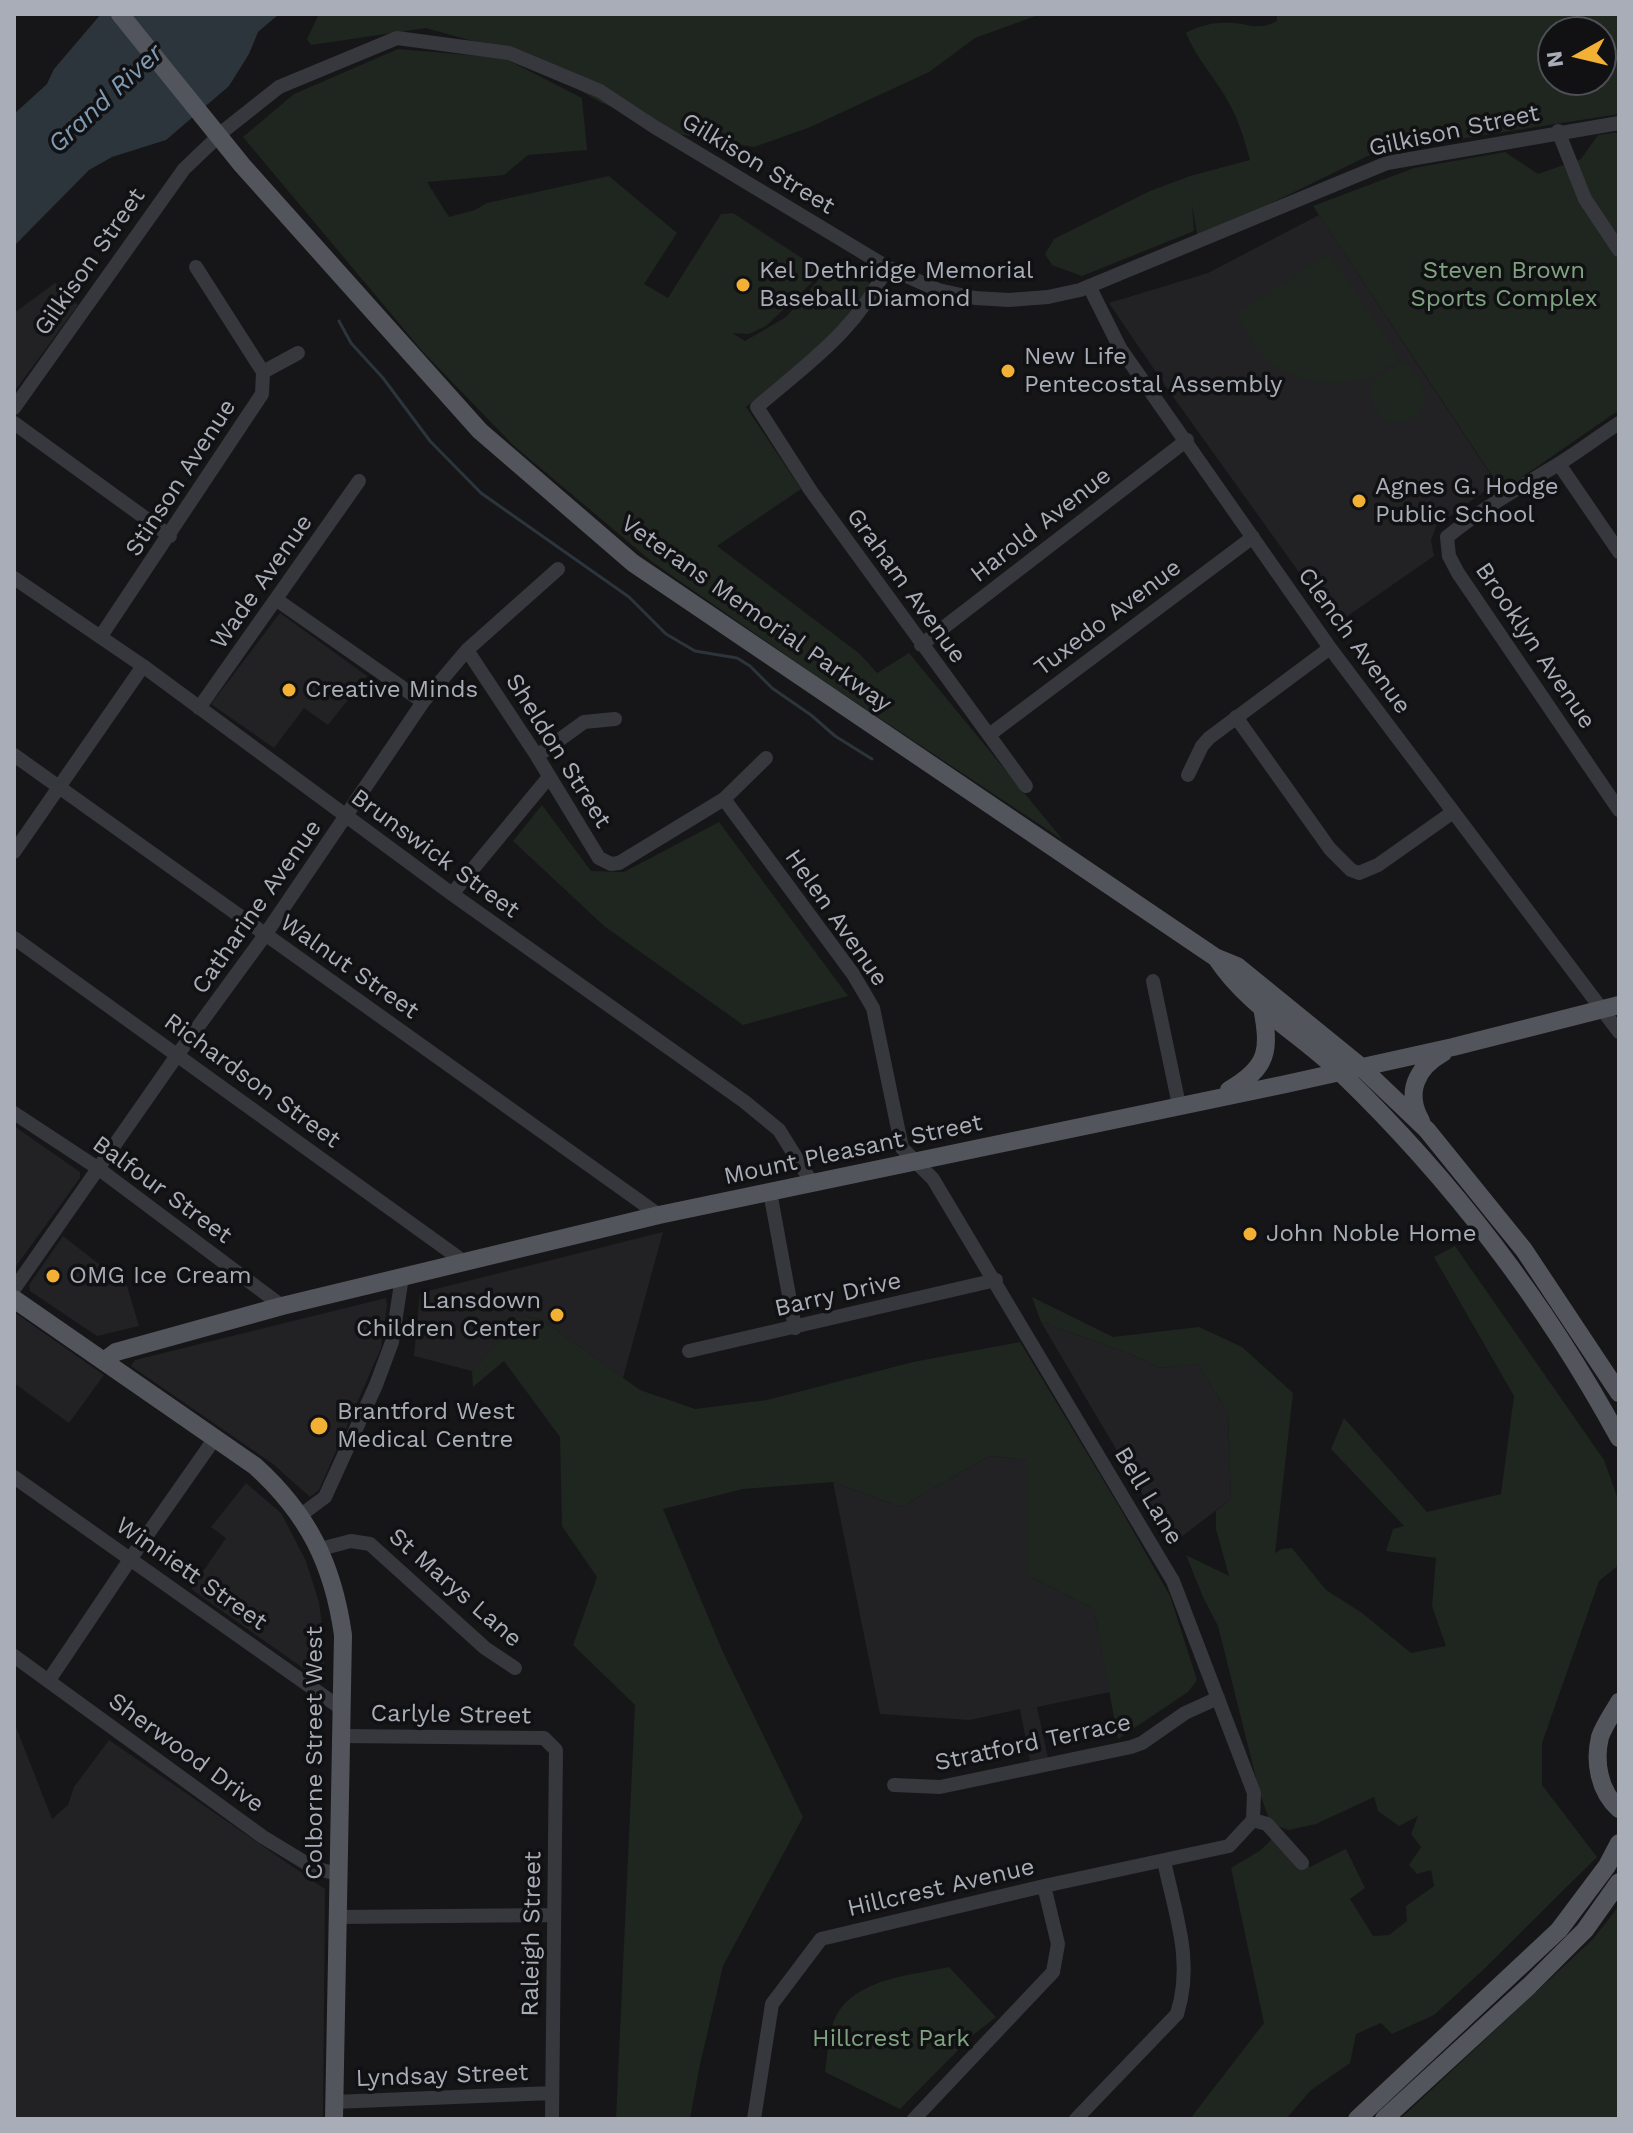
<!DOCTYPE html>
<html>
<head>
<meta charset="utf-8">
<style>
	body { margin:0 }
	#map { position:relative; width:1633px; height:2133px; overflow:hidden; background:#161618; font-family:"Work Sans",sans-serif }
	canvas { display:block }
	.frame { position:absolute; inset:0; border:16px solid #a8adb8; pointer-events:none }
	.north { position:absolute; left:1537px; top:16px; width:80px; height:80px; box-sizing:border-box; background:#111113; border:2px solid #4d4f55; border-radius:50%; rotate:262deg; font-size:22px; font-weight:700; line-height:32px; text-align:center; color:#a8adb8 }
	.north::after { content:''; display:block; margin:auto; width:28px; height:36px; background:#f2b134; clip-path:polygon(50% 0,100% 100%,50% 72%,0 100%) }
</style>
</head>
<body>
<div id="map">
<canvas width="1633" height="2133"></canvas>
<div class="frame"></div>
<div class="north">N</div>
</div>
<script>
const context = document.querySelector('canvas').getContext('2d');
context.lineJoin = 'round';
function paint(path, color) { context.fillStyle = color; context.fill(path, 'evenodd'); }
function strokePath(path, color, width, dash) { context.strokeStyle = color; context.lineWidth = width; context.lineCap = dash ? 'butt' : 'round'; context.setLineDash(dash || []); context.stroke(path); }
function drawText(font, color, halo, rows, align = 'center') {
  context.font = font + ' "Work Sans",sans-serif'; context.lineWidth = 7; context.setLineDash([]); context.textBaseline = 'middle'; context.strokeStyle = halo; context.fillStyle = color; for (const [text, x, y, turn = 0] of rows) {
    context.save(); context.translate(x, y); context.rotate((+turn || 0) * Math.PI / 180); context.textAlign = isNaN(turn) ? turn : align; if (halo) context.strokeText(text, 0, 0); context.fillText(text, 0, 0); context.restore();
  }
}
paint(new Path2D(`
	M1319,215L1496,483L1436,526L1431,540L1434,556L1336,624L1164,384L1109,303L1208,273Z
	M55,283L78,305L14,392V313Z
	M280,613L367,676L328,725L304,708L274,748L211,704Z
	M14,1126L80,1172V1178L14,1269Z
	M663,1232L623,1378L544,1321L524,1316L472,1371L414,1356L420,1293Z
	M63,1236L127,1286L139,1326L97,1336L30,1291L29,1285Z
	M386,1298L387,1306L381,1348L319,1490L310,1497L273,1464L131,1366L135,1360Z
	M14,1312L104,1375L69,1423L14,1383Z
	M1041,1322L1128,1353L1160,1368L1198,1364L1228,1413L1231,1499L1172,1544Z
	M989,1456L1028,1460V1575L1094,1609L1110,1692L1037,1707L1048,1758L1030,1761L1020,1709L970,1720L880,1714L833,1482L901,1507Z
	M246,1483L281,1513L306,1561L319,1602L324,1642V1683L191,1589L226,1538L211,1527Z
	M14,1722L52,1819L68,1805L74,1787L109,1740L325,1889L323,2119H14Z`), '#222225');
paint(new Path2D(`
	M319,14H1041L975,38L929,72L808,128L754,147L673,133L600,102L543,69L483,44L426,28L311,45L307,39Z
	M1277,14H1619V114L1376,152L1198,239L1192,205L1194,231L1082,276L1052,265L1045,254L1054,239L1150,191L1190,176L1250,160C1245,141 1239,122 1230,105C1217,80 1197,60 1186,33C1200,25 1216,22 1232,23C1252,24 1257,31 1277,21ZM1553,32H1601V80H1553Z
	M398,49L504,58L582,98L587,150L528,155L504,175L427,182L449,217L475,210L487,203L609,176L677,233L644,284L668,298L721,214L733,213L823,272L766,326L749,334L732,333L745,341L786,317L834,262L871,284L836,332L746,407L801,489L717,546L860,654L877,673L909,653L1063,840L816,676L651,561L513,445L423,352L243,137L294,94Z
	M1619,132V410L1502,491L1313,206L1414,168L1505,152L1538,174L1581,159L1598,135Z
	M1327,255L1330,256L1399,358C1391,363 1382,371 1373,375C1336,391 1285,383 1259,351C1250,340 1244,326 1237,314Z
	M1397,364H1407C1412,372 1422,382 1424,391C1431,431 1365,437 1371,383Z
	M542,805L591,871L624,872L719,822L848,996L743,1025L604,926L513,841Z
	M1455,1246L1604,1460L1619,1502V1565L1599,1581L1542,1743V1785L1597,1857L1483,1970L1434,2015L1392,2034L1381,2023L1356,2034L1350,2063L1310,2091L1286,2119H1190L1264,2023L1231,1868L1261,1850L1276,1835L1310,1867L1346,1849L1365,1888L1350,1899L1373,1936L1389,1935L1407,1921L1406,1906L1434,1886L1431,1870L1417,1874L1409,1865L1421,1847L1411,1834L1418,1816L1399,1826L1378,1811L1374,1797L1316,1824L1289,1830L1271,1824L1260,1794L1218,1626L1203,1597L1186,1555L1229,1576L1216,1529V1511L1231,1499L1228,1413L1198,1364L1160,1368L1128,1353L1041,1322L1032,1297L1113,1337L1199,1327L1242,1347L1293,1393L1275,1553L1282,1549L1292,1548L1326,1590L1362,1613L1411,1653L1446,1646L1432,1606L1436,1558L1386,1551L1393,1529L1404,1526L1331,1449L1344,1418L1427,1512L1501,1494L1514,1396L1434,1257Z
	M523,1316L544,1321L640,1390L695,1409L767,1400L913,1362L1020,1342L1120,1508L1170,1596L1197,1680L1188,1692L1118,1739L1094,1609L1028,1575V1460L989,1456L901,1507L833,1482L743,1489L663,1509L722,1650L803,1817L723,1966L699,2069L690,2119H616L635,1705L573,1645L597,1577L562,1526L560,1437L504,1361L473,1387L472,1371Z
	M1619,1906V2117L1400,2119L1593,1939Z
	M949,1967L996,2017L973,2035L900,2109L825,2072C828,2054 828,2031 836,2016C856,1978 913,1975 949,1967Z`), '#1e261f');
paint(new Path2D(`
	M101,14H279L258,32L249,54L229,86L166,140L112,157L89,170L14,246V114L47,84L54,69Z`), '#2c353c');
strokePath(new Path2D(`
	M339,321L351,343L383,378L430,441L481,493L629,597L666,634L695,651L737,658L750,666L772,688L811,715L835,736L872,759`), '#2c353c', 3);
strokePath(new Path2D(`
	M1558,131L1585,199L1619,250
	M196,267L263,372
	M887,267C856,331 809,362 757,407L811,491L1026,786
	M1089,286L1120,348L1330,648L1619,1032
	M14,408L184,169L226,129L279,87L397,38L509,53L600,91L653,126L887,267L938,290L975,298L1009,300L1048,297L1080,290L1387,163L1619,123
	M14,423L170,536
	M1619,423C1598,437 1578,452 1557,465C1519,488 1481,509 1447,537L1449,556L1458,573L1619,810
	M1559,464L1619,552
	M14,578L143,666L452,894L745,1102L779,1130L812,1183
	M277,600L423,702
	M101,636L262,394L263,372L298,353
	M921,645L1187,440
	M467,650L537,756L599,858L611,864L619,863L724,799L766,758
	M199,708L359,481
	M1236,717L1330,849L1351,870L1359,873L1378,865L1453,812
	M989,735L1253,537
	M14,755L659,1215
	M537,756L584,722L615,719
	M1188,775L1202,746L1209,738L1330,648
	M724,799L853,974L873,1008L902,1148L933,1179L1173,1581L1254,1793L1253,1820
	M14,852L143,666
	M452,894L549,777
	M14,938L463,1261
	M1153,981L1179,1105
	M14,1113L99,1169L282,1306
	M770,1192L795,1328
	M14,1289L178,1054L265,935L423,702L467,650L558,569
	M689,1351L996,1280
	M14,1477L342,1709
	M301,1515L325,1497L376,1385L392,1342L402,1277
	M320,1549L351,1541L370,1544L485,1648L515,1668
	M14,1656L263,1837L314,1868L338,1874
	M49,1680L131,1558L215,1438
	M341,1736L544,1738L556,1750L552,2119
	M894,1785L940,1787L1131,1747L1142,1743L1185,1713L1218,1698
	M1253,1820L1267,1824L1302,1863
	M338,1917L554,1915
	M334,2102L552,2093
	M754,2119L772,2004L821,1939L1044,1886L1229,1846L1253,1820
	M914,2119L1053,1972L1058,1944L1044,1886
	M1076,2119L1177,2014C1194,1961 1175,1914 1164,1861`), '#37383d', 14);
strokePath(new Path2D(`
	M120,14L242,165L480,431L633,563L1215,957L1237,966L1360,1066L1427,1130L1524,1250L1619,1393
	M1217,959C1248,1006 1301,1034 1341,1073C1453,1181 1545,1302 1619,1438
	M1229,1090C1269,1067 1270,1050 1262,1007
	M1421,1121C1405,1093 1416,1068 1443,1053
	M14,1299L255,1466C308,1514 333,1564 343,1635L334,2119
	M104,1361L116,1352L282,1306L659,1215L1286,1084L1453,1047L1619,1005
	M1619,1702C1613,1713 1604,1725 1600,1737C1594,1762 1599,1791 1619,1809
	M1357,2119L1559,1930L1607,1866L1619,1843
	M1384,2119L1529,1986L1585,1930L1619,1882`), '#53555c', 18);
for (const [x, y, r, color] of [
	[743,285,8,"#f2b134"],
	[1008,371,8,"#f2b134"],
	[1359,501,8,"#f2b134"],
	[289,690,8,"#f2b134"],
	[1250,1234,8,"#f2b134"],
	[53,1276,8,"#f2b134"],
	[557,1315,8,"#f2b134"],
	[319,1426,10,"#f2b134"]
]) { const dot = new Path2D(); dot.arc(x, y, r, 0, 2 * Math.PI); context.fillStyle = color; context.fill(dot); strokePath(dot, '#111113', 3); }
drawText('24px', '#a8adb8', '#111113', [
	["Gilkison Street",1454,131,-12],
	["Gilkison Street",758,164,31],
	["Gilkison Street",90,262,-55],
	["Stinson Avenue",181,478,-57],
	["Harold Avenue",1041,525,-38],
	["Wade Avenue",262,582,-55],
	["Graham Avenue",906,586,54],
	["Veterans Memorial Parkway",756,614,35],
	["Tuxedo Avenue",1108,618,-37],
	["Clench Avenue",1354,641,54],
	["Brooklyn Avenue",1535,646,56],
	["Sheldon Street",558,751,58],
	["Brunswick Street",435,854,36],
	["Catharine Avenue",257,907,-55],
	["Helen Avenue",836,918,55],
	["Walnut Street",349,967,35],
	["Richardson Street",252,1081,36],
	["Mount Pleasant Street",853,1150,-12],
	["Balfour Street",162,1190,36],
	["Barry Drive",838,1295,-13],
	["Bell Lane",1148,1496,59],
	["Winniett Street",191,1574,35],
	["St Marys Lane",455,1588,41],
	["Carlyle Street",451,1715,1],
	["Stratford Terrace",1033,1743,-12],
	["Sherwood Drive",186,1753,36],
	["Colborne Street West",315,1753,-90],
	["Hillcrest Avenue",941,1888,-13],
	["Raleigh Street",532,1934,-89],
	["Lyndsay Street",442,2076,-2]
]);
drawText('24px', '#a8adb8', '#111113', [
	["Kel Dethridge Memorial",759,271],
	["Baseball Diamond",759,299],
	["New Life",1024,357],
	["Pentecostal Assembly",1024,385],
	["Agnes G. Hodge",1375,487],
	["Public School",1375,515],
	["Creative Minds",305,690],
	["John Noble Home",1266,1234],
	["OMG Ice Cream",69,1276],
	["Lansdown",541,1301,"right"],
	["Children Center",541,1329,"right"],
	["Brantford West",337,1412],
	["Medical Centre",337,1440]
], 'left');
drawText('24px', '#7fa381', '#111113', [
	["Steven Brown",1504,271],
	["Sports Complex",1504,299],
	["Hillcrest Park",891,2039]
]);
drawText('italic 26px', '#7f9bb3', '#111113', [
	["Grand River",106,99,-43]
]);
</script>
</body>
</html>
